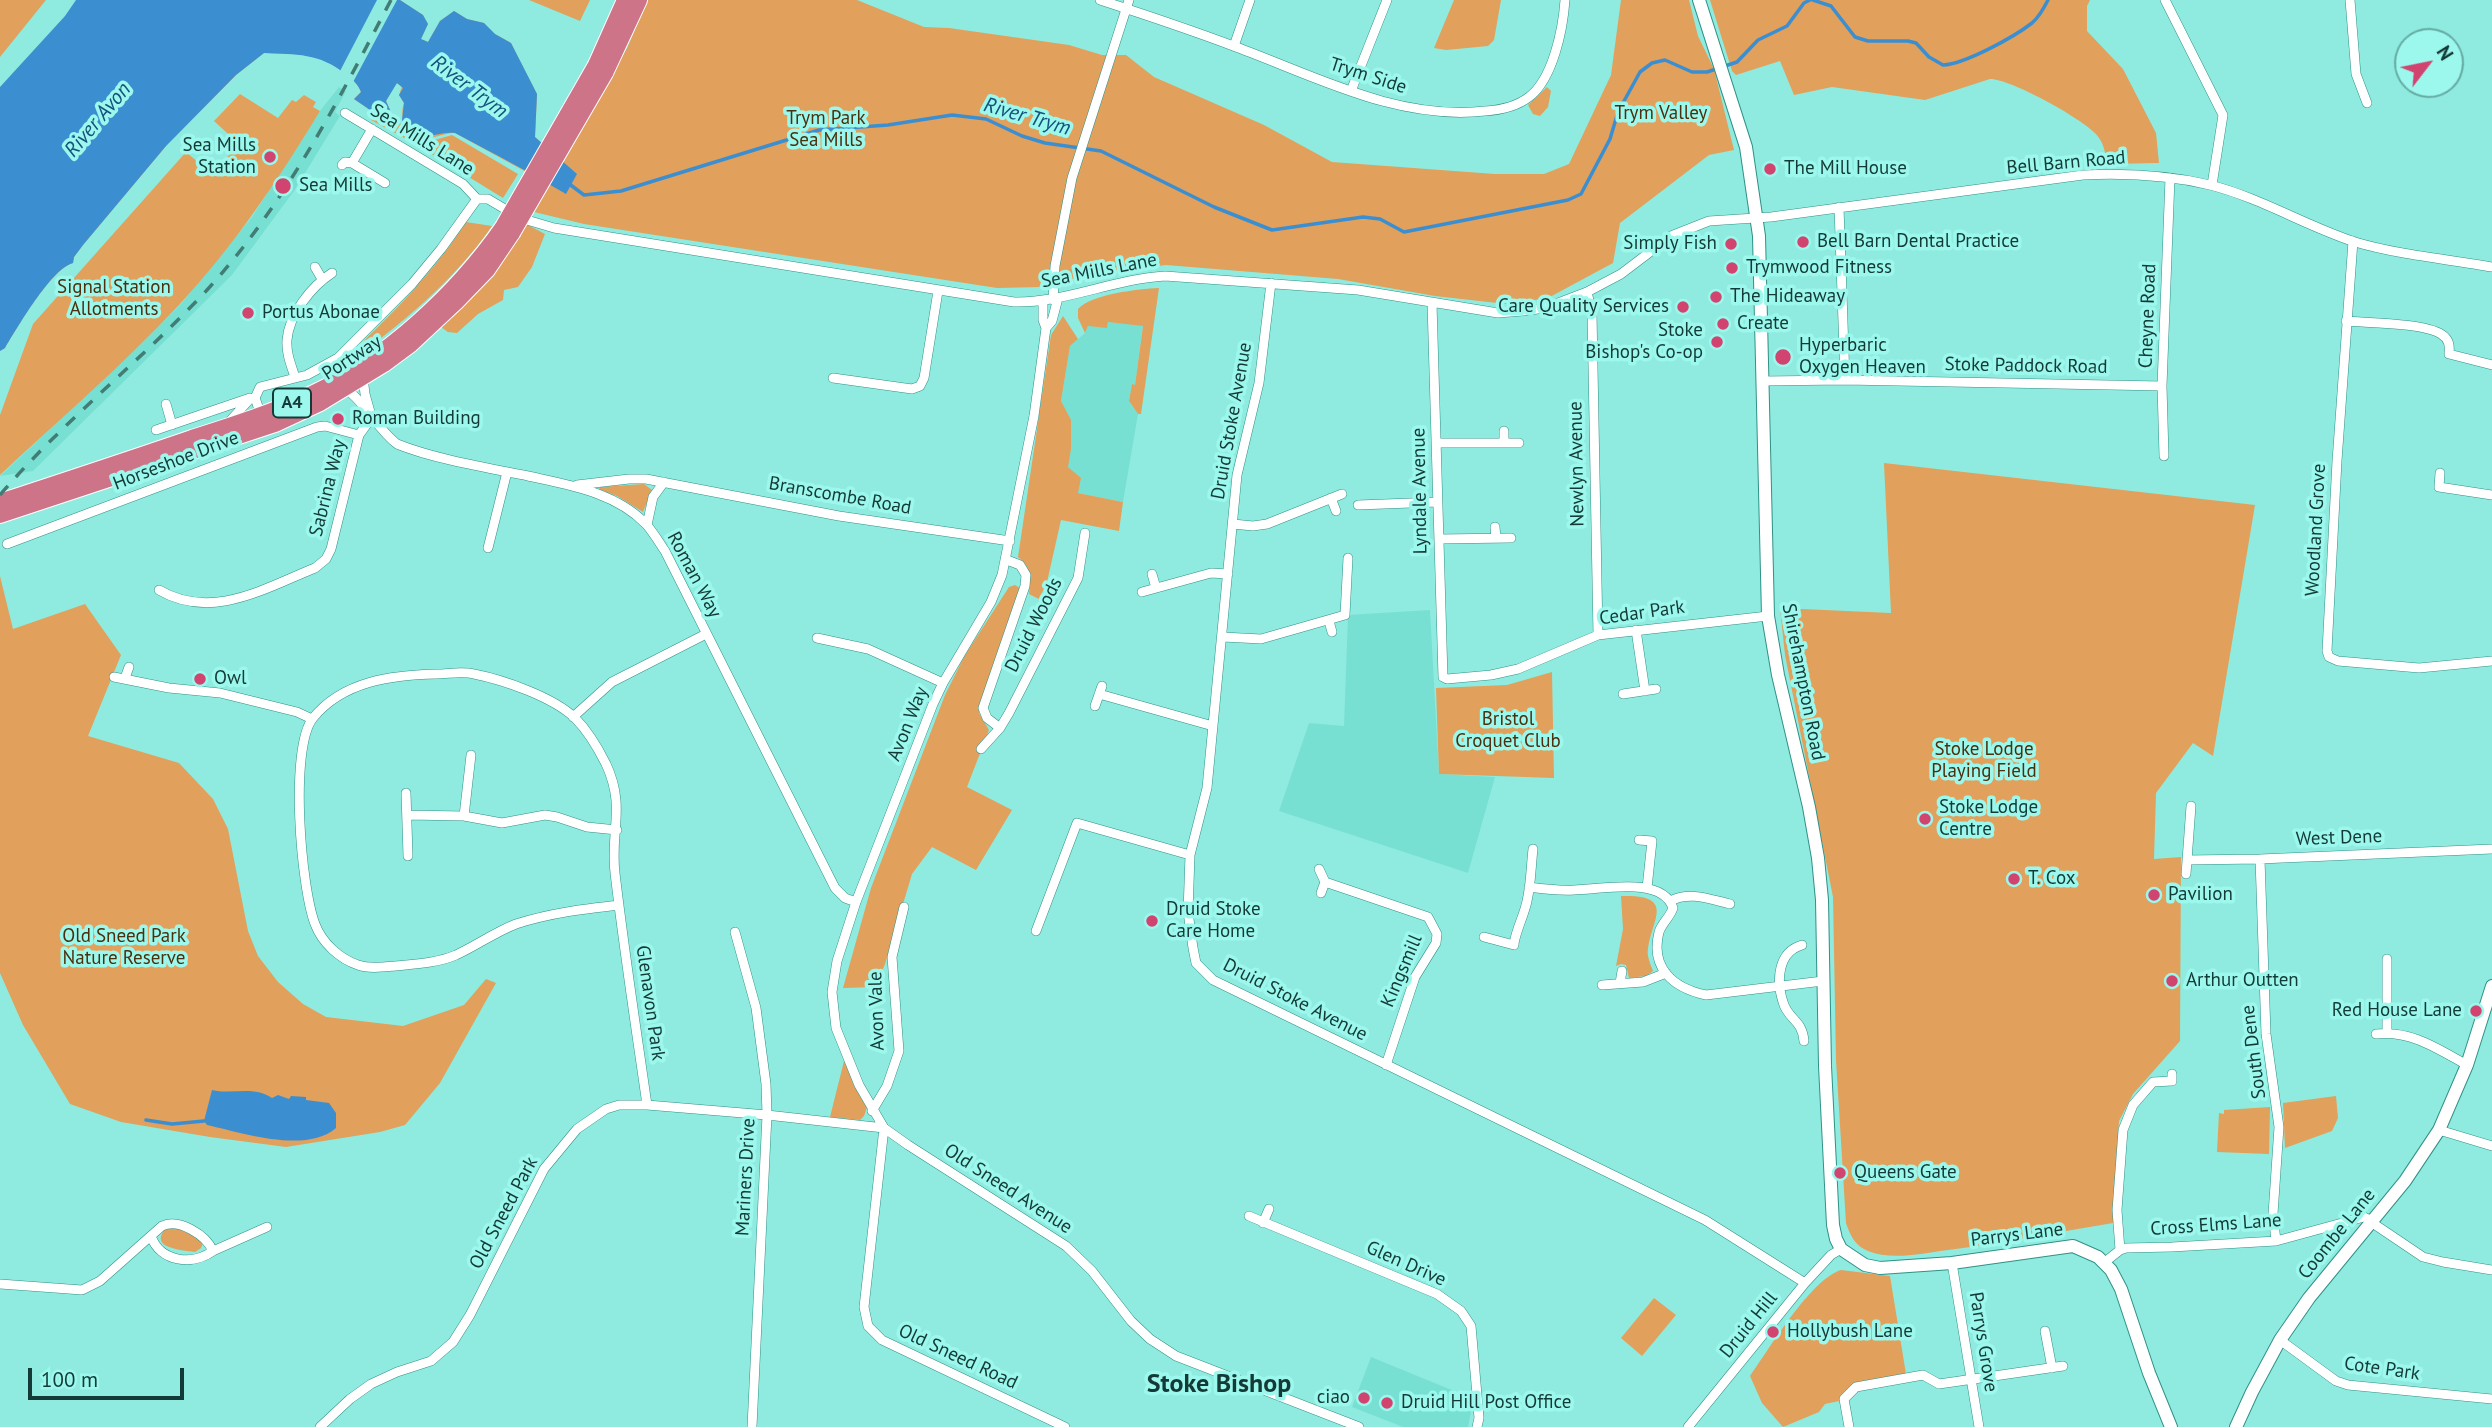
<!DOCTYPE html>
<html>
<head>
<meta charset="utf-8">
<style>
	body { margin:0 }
	#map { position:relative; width:2492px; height:1427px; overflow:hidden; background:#8febdf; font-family:"PT Sans",sans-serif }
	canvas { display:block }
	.north { position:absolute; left:2394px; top:28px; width:70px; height:70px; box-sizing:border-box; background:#9cf8ed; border:2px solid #65aca4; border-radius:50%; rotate:58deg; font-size:19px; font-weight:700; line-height:28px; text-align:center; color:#133a36 }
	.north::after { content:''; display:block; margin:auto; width:24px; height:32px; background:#d24470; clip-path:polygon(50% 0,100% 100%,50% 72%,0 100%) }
	.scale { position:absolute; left:28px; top:1368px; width:156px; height:32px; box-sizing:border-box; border:4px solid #133a36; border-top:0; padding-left:9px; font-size:21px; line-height:24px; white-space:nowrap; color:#133a36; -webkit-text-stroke:5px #9cf8ed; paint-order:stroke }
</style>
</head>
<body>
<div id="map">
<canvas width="2492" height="1427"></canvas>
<div class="north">N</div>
<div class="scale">100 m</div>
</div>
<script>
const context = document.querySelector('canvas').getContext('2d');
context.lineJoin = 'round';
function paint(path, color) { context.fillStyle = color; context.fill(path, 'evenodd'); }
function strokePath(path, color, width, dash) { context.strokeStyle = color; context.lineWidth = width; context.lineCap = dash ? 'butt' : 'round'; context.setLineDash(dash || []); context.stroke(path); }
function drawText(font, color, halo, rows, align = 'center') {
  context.font = font + ' "PT Sans",sans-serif'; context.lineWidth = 7; context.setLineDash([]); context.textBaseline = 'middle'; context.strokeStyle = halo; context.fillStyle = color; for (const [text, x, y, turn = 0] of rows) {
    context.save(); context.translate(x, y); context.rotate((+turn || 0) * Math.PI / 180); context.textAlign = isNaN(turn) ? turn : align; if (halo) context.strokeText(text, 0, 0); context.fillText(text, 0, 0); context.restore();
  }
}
paint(new Path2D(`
	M339,87L346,91L335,112L340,116L294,191L232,275L33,471L0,476L139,346L180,305L252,217L320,111Z
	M1108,322L1143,325L1135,385H1132L1129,401L1138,414L1123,502L1078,493L1067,467L1071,449L1061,401L1070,346L1085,333L1088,326L1107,327Z
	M1430,610L1439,774L1495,777L1468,873L1279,811L1309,723L1344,726L1348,615Z
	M1371,1357L1464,1395L1468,1400L1471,1412L1468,1427H1403L1352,1407Z`), '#78e0d3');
paint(new Path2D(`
	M0,0H46L0,57Z
	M400,0L423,15L428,24L421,39L428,42L440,21L454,11L467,19L484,23L495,34L511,43L537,94L535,137L563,163L627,48L648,0H857L924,27L949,28L1069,45L1102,55H1126L1154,77L1264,125L1332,162L1495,174H1544L1569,164L1611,75L1621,0H1689L1698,36L1714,69L1734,150L1709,155L1620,223L1613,263L1548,298L1506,304L1435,296L1338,279L1166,265L1096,273L1041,287L997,288L584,224L534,212L550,185L455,133C445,132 436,139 426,137C408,135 398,120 404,103L399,95L402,86L396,83L386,101L390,110L383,114L373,112L354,99L361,92C358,84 353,80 347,75C316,50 298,55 264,53L236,75L166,146L83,245L74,257L73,263C51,269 17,328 5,348L0,351L210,27Z
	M529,0H590L580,21Z
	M1454,0H1501L1494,40L1488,46L1446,50L1434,48Z
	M1710,0H2090L2087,6V31L2123,69L2156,133L2159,163L2107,164C2105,152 2104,143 2096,134C2081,118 2011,79 1990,79L1925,100L1832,87L1794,95L1780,61L1736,75L1732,71Z
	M1547,87L1551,91L1548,107L1540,116L1533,114L1528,105Z
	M240,94L278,118L292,100L296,102L304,95L316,102L313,107L320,111C278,180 234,246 179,305C123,365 60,419 0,475V415L33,324L186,152L212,174L239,144L214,121Z
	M374,114L391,117L424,140L431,141L452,135L518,174L503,198L412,142L371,120Z
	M466,222L492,226C456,279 398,328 345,364L344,360C389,317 432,275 466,222Z
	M528,225L545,234L532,267L518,287L504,290L503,300L478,314L457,333L448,332L441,327L471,299L522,228Z
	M1159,288L1141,414H1138L1129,401L1132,384L1135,385L1143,326L1108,322L1107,328L1088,326L1085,333L1078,318V309C1092,294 1138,289 1159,288Z
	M1063,316L1078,339L1070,346L1061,401L1071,420V449L1068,467L1081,478L1078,493L1123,502L1119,531L1061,520L1047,582L1039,599L1029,594C1031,578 1031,567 1018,557L1051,335Z
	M1884,463L2255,505L2213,756L2193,743L2156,793L2154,859L2181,857L2180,1041L2133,1094L2119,1121L2113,1223C2058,1232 2003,1243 1948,1250C1923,1253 1892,1261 1868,1251C1855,1246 1850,1235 1846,1223L1836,1060L1833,897L1785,655L1780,608L1891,613Z
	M644,484L652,490L643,512L617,496L599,489L600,487Z
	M0,576L13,629L85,604L121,655L88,736L179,763L213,799L228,829L248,931L258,956L278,982L303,1004L326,1017L403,1026L464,1005L486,979L496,983L440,1083L405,1125L380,1132L286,1147L210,1137L121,1122L70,1104L23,1025L0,973Z
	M1015,585L1021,589L979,713L989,730L967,787L1012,810L976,870L932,847L912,874L885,964L875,987L843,988L871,888L945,695L965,655L1009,587Z
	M1552,672L1554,778L1439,774L1436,688L1507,685Z
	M1621,896C1682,894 1646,925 1648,956C1649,961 1651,966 1653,971L1646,976L1629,978L1626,965L1621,964L1616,966L1623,929Z
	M844,1061L867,1107L864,1116L860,1120L830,1117Z
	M2336,1096L2338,1118L2332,1131L2285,1148L2283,1103Z
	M2270,1107L2269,1154L2217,1152L2219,1113L2224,1114V1110Z
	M175,1226L200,1239L203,1243L201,1248L195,1252C181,1250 148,1248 166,1228Z
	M1841,1270L1890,1276L1906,1374L1850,1386L1840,1396L1839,1401L1825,1404L1819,1412L1783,1427L1762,1403L1750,1376C1770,1348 1810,1280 1841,1270Z
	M1654,1298L1676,1315L1642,1356L1621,1338Z`), '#e1a05c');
paint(new Path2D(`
	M76,0H400L423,15L428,24L421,39L428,42L440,21L454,11L467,19L484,23L495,34L511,43L537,94L535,137L577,174L566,194C529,172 493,153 455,133C435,130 417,149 402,120L404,103L399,95L403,88L397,83L386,101L390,110L383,114L373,112L354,99L361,92C358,84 353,80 347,75C318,52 297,55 264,53L236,75L166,146L83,245L74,257L73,263C51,269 17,328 5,348L0,351V87L65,16Z
	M212,1090C232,1095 253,1085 272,1098L278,1095L289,1099L291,1096L306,1097V1100L329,1103L336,1113V1128C306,1154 243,1133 207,1125L204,1121Z`), '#3b8fd1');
paint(new Path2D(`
	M377,0H397L352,84L339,73Z`), '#8febdf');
strokePath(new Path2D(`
	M1813,0L1831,6L1855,37L1868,41H1908L1916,43L1929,57L1943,65C1965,64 2014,37 2032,23C2039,17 2044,8 2048,0
	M568,183L584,195L621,191L819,130L888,125L952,115L986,119L1022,136L1045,143L1101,151L1214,207L1272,230L1363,217L1380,219L1404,232L1568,200L1581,194L1610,139L1618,112L1640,72L1652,63L1665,60L1692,72H1707L1737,62L1758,40L1787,26L1804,3L1810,0
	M146,1120L172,1124L204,1121`), '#3b8fd1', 3.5);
const street = new Path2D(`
	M1100,0C1146,15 1191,30 1236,47C1315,76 1398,121 1485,111C1501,110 1516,107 1529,97C1553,79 1563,29 1565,0
	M2165,0L2223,115L2212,185
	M2350,0L2356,74L2367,103
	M1234,46L1250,0
	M1351,91L1387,0
	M345,113L463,184L477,199
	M352,163L372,129
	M342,165L345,162L352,163L385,183
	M1839,207L1845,380
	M2353,241L2337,461L2327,651L2329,657L2338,661L2419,668L2492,661
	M315,267L322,279
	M1271,283L1259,383L1237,475L1207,788L1190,855L1188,912L1193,948L1196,963L1213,980L1705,1220L1805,1283
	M1587,292L1592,313L1598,635
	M1053,300L1055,266L1072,178L1129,0
	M1043,301V320L1046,328L1034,416L1002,575L991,602L943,683L933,704L856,902L837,961L832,992L836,1028L859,1085L884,1128L908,1145L1066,1246L1092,1271L1131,1321L1150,1339L1176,1356L1359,1427
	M1432,303L1443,677L1447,679L1491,675L1518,669L1598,635L1768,616
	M2346,321C2369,323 2424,323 2441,334C2449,339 2450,345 2449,354L2492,365
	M1046,328L1052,321L1058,298
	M295,377C291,365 286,353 287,340C289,314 312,286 332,273
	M363,377L365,394L370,412
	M833,378L912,389L920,386L924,378L938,291
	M1763,381L1845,380L2162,386
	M346,389C366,403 377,429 397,444C434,459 488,468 528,476C569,485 615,492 646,524C653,532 659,542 665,551L835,888L845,898L856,902
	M166,404L172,425
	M261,415L255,398L260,387L307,375L338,358L412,284L441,249L477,199H488L520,218L554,228L1014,302C1065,303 1113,279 1165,276L1358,290L1498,313L1523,311L1545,308L1587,292L1621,274L1671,236L1709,221L1771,217L2083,175C2126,173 2168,175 2210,185C2261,198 2306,226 2355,242C2399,255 2447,259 2492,267
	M228,423L249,400
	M156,430L250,398
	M1504,442V431
	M1437,443H1519
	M2164,456L2162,386L2170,178
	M2440,473L2439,487L2492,495
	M577,485L629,479H646L839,516L1010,541
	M1331,498L1336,511
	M1358,505L1437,502
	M1233,524L1253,526L1267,524L1342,494
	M647,525L653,497L664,482
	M1495,527L1496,538
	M1439,539L1511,538
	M7,544L317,427L325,426L359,435
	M488,548L507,472
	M1152,574L1156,588
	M159,590C212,621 265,588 315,568L326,559L331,549L359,435L372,417
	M1142,592L1211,573L1228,574
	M1329,621L1332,632
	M1636,630L1645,691
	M1223,637L1261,639L1345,615L1348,558
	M817,638L868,649L943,683
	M114,677L169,688L220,693L297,712L312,719
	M125,678L129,667
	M1099,694L1213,726
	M1623,694L1656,689
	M1095,706L1102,686
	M573,717L612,682L706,634
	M1000,728L987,718L983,708L1025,586L1026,575L1020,565L1007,560
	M981,749L1000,728L1009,713L1078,578L1085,533
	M406,793L408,856
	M407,815L464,816L502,823L545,815L557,817L587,827L617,830
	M464,816L471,755
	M1639,840L1652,841L1647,888
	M2260,859L2266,1034L2279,1127L2273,1214L2276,1241
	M2187,860L2260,859L2492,849
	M1319,869L1325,882L1321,893
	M2186,874L2191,806
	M1325,882L1428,917L1437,934L1436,943L1415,977L1386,1065
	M1529,887C1544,889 1559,891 1574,890C1600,890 1662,875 1673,908C1670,917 1662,923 1659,932C1650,968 1673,988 1706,995L1823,981
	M1670,901C1690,891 1709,899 1730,904
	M619,905C584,909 550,913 516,924C495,932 476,946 456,955C437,963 415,964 395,966C384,967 369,969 358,965C340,959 322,943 315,924C301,888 289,748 313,718C343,681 392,675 437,674C448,674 462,671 474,674C504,680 553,697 575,718C587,730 598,748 606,764C626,807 610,831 615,873C624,950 636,1028 647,1105
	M1036,931L1077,823L1190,855
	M735,932L756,1008L766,1084L767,1115L752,1427
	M1484,937L1514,945C1514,935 1525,913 1527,901C1531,884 1531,866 1533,849
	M1802,945C1778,952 1776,980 1783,1002C1788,1020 1802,1019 1804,1041
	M2387,959V1032
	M1620,983L1622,971
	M1602,985L1643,982L1666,973
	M2376,1034C2411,1030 2438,1049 2467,1065
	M872,1111L887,1086L899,1051L892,957L904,907
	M884,1128L864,1307L868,1326L882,1340L1065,1427
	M2439,1130L2492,1146
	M1249,1216L1437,1294L1461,1311L1471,1326L1479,1418L1477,1427
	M2371,1222L2423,1257L2443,1262L2492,1270
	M1263,1223L1269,1209
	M2120,1250L2117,1210L2123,1130L2133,1105L2153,1082L2172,1081V1074
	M213,1251L267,1227
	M2105,1262L2120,1250L2126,1248L2172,1247L2276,1241L2364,1217L2372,1221
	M1952,1263L1979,1427
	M0,1284L82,1290L100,1281L162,1226C179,1218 206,1235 213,1251C192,1266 160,1262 151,1236
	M2045,1331L2052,1368
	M2280,1340L2336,1381L2348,1385L2492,1399
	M320,1427L350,1399L371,1384L397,1372L431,1361L453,1342L470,1315L544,1169L577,1129L606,1109L619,1105H647L767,1115L884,1128
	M1688,1427L1805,1283L1831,1255L1841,1249
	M1849,1427L1844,1399L1856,1387L1923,1375L1939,1384L2063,1366`);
const secondary = new Path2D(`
	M1699,0L1746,147L1759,236L1768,616L1778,675L1809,807L1818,858L1822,900L1825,1066L1833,1225L1836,1239L1841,1249L1865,1265L1880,1268L1952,1263L2073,1246L2098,1257L2111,1270L2121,1289L2149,1373L2171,1427
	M2236,1427L2252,1392L2280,1340L2309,1298L2405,1181L2439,1130L2467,1065L2492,986`);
const highway = new Path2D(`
	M596,65L625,0
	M605,73L639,0
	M0,502C64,481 128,460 192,438C233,425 274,412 312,394C387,358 456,294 503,227
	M0,515L275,424L320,403L384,364L411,344L456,302L487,270L512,233`);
strokePath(street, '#309187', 10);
strokePath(secondary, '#309187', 14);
strokePath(highway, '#fff', 18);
strokePath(street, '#fff', 9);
strokePath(secondary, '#fff', 12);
strokePath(highway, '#ce7489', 16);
strokePath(new Path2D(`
	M0,495C63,421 141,361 207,290C285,205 338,101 391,0`), '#417c75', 3.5, [12, 12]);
const highwayBridge = new Path2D(`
	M503,227L596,65
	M512,233L605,73`);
strokePath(highwayBridge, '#fff', 18, []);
strokePath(highwayBridge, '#ce7489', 16);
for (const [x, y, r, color] of [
	[270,157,7,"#d24470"],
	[1770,169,7,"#d24470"],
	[283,186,9,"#d24470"],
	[1803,242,7,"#d24470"],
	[1731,244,7,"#d24470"],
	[1732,268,7,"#d24470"],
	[1716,297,7,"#d24470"],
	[1683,307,7,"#d24470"],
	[248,313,7,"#d24470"],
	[1723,324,7,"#d24470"],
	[1717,342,7,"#d24470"],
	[1783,357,9,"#d24470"],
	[338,419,7,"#d24470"],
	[200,679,7,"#d24470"],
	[1925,819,7,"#d24470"],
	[2014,879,7,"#d24470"],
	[2154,895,7,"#d24470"],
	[1152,921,7,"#d24470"],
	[2172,981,7,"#d24470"],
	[2476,1011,7,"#d24470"],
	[1840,1173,7,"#d24470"],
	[1773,1332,7,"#d24470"],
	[1364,1398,7,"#d24470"],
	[1387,1403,7,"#d24470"]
]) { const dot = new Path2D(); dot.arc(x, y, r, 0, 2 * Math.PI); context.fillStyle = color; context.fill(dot); strokePath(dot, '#9cf8ed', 2.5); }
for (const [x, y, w] of [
	[292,403,38]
]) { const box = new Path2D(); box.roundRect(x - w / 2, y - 14.5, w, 29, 5); context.fillStyle = '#9cf8ed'; context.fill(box); strokePath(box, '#133a36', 2); }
drawText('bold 18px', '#133a36', null, [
	["A4",292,403]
]);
drawText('19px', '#133a36', '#9cf8ed', [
	["Trym Side",1368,76,18],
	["Sea Mills Lane",422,140,32],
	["Bell Barn Road",2066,163,-5],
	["Sea Mills Lane",1099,271,-11],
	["Cheyne Road",2148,316,-88],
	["Portway",352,358,-33],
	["Stoke Paddock Road",2026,366,1],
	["Druid Stoke Avenue",1232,421,-80],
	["Horseshoe Drive",176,461,-21],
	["Newlyn Avenue",1577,464,-91],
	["Sabrina Way",328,488,-76],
	["Lyndale Avenue",1420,491,-91],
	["Branscombe Road",840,496,10],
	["Woodland Grove",2316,530,-87],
	["Roman Way",694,575,62],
	["Cedar Park",1642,613,-8],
	["Druid Woods",1034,625,-63],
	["Shirehampton Road",1803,682,79],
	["Avon Way",908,724,-68],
	["West Dene",2339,838,-2],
	["Kingsmill",1402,971,-67],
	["Druid Stoke Avenue",1295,1000,27],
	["Glenavon Park",650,1003,82],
	["Avon Vale",877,1011,-92],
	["South Dene",2254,1052,-97],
	["Mariners Drive",746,1177,-87],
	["Old Sneed Avenue",1008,1189,33],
	["Old Sneed Park",504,1213,-62],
	["Cross Elms Lane",2216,1225,-4],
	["Coombe Lane",2337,1234,-51],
	["Parrys Lane",2017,1235,-7],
	["Glen Drive",1406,1264,24],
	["Druid Hill",1749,1325,-51],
	["Parrys Grove",1983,1342,81],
	["Old Sneed Road",958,1357,25],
	["Cote Park",2382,1369,8]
]);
drawText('19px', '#4c2f0d', '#9cf8ed', [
	["Trym Valley",1661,114],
	["Trym Park",826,119],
	["Sea Mills",826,141],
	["Signal Station",114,288],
	["Allotments",114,310],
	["Bristol",1508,720],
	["Croquet Club",1508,742],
	["Stoke Lodge",1984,750],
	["Playing Field",1984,772],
	["Old Sneed Park",124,937],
	["Nature Reserve",124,959]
]);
drawText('19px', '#133a36', '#9cf8ed', [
	["Sea Mills",256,146,"right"],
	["Station",256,168,"right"],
	["The Mill House",1784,169],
	["Sea Mills",299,186],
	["Bell Barn Dental Practice",1817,242],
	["Simply Fish",1717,244,"right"],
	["Trymwood Fitness",1746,268],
	["The Hideaway",1730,297],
	["Care Quality Services",1669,307,"right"],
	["Portus Abonae",262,313],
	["Create",1737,324],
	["Stoke",1703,331,"right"],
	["Bishop's Co-op",1703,353,"right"],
	["Hyperbaric",1799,346],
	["Oxygen Heaven",1799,368],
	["Roman Building",352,419],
	["Owl",214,679],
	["Stoke Lodge",1939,808],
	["Centre",1939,830],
	["T. Cox",2028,879],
	["Pavilion",2168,895],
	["Druid Stoke",1166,910],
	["Care Home",1166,932],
	["Arthur Outten",2186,981],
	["Red House Lane",2462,1011,"right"],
	["Queens Gate",1854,1173],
	["Hollybush Lane",1787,1332],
	["ciao",1350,1398,"right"],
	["Druid Hill Post Office",1401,1403]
], 'left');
drawText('italic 21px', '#16527e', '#9cf8ed', [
	["River Trym",469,87,37],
	["River Trym",1027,117,16],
	["River Avon",98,120,-50]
]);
drawText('bold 26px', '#133a36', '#9cf8ed', [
	["Stoke Bishop",1219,1385]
]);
</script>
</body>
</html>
